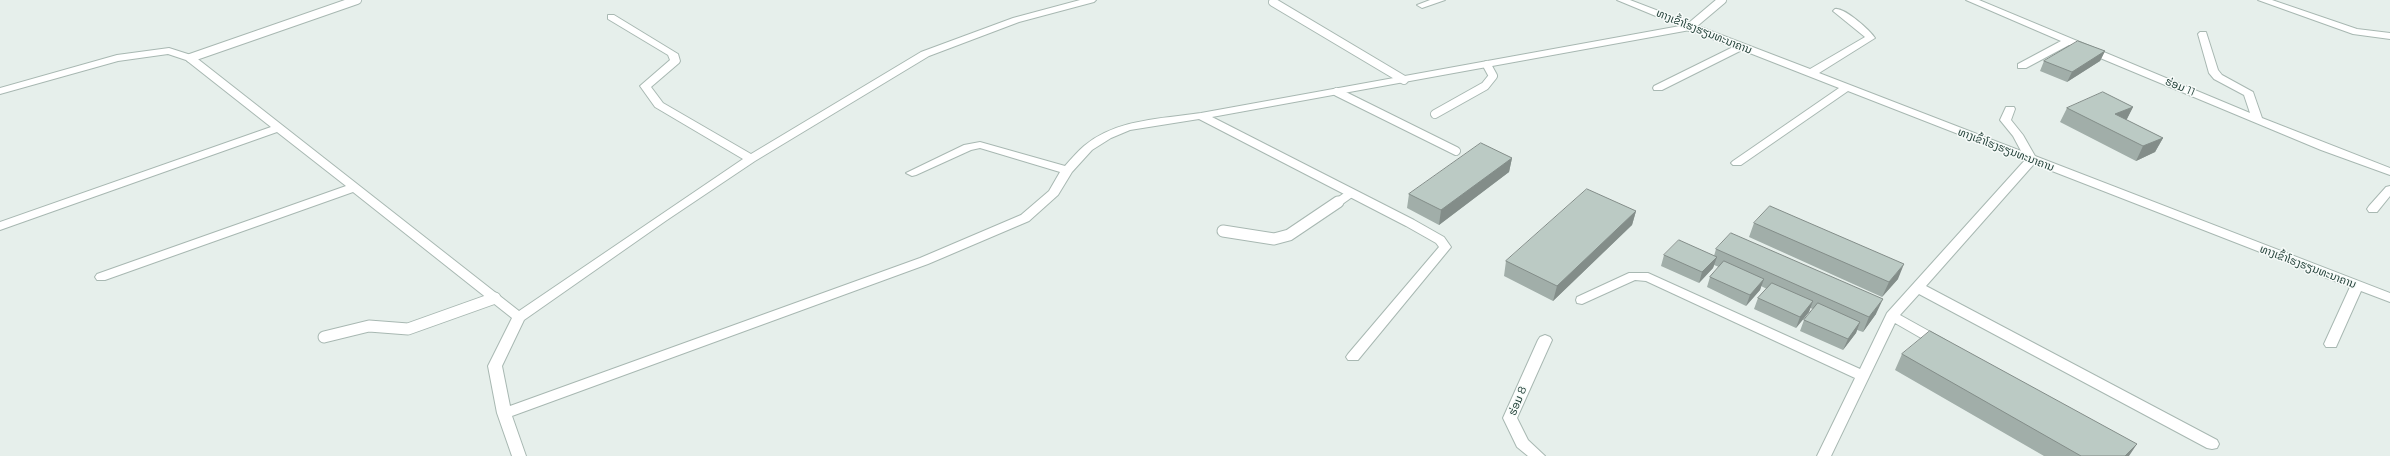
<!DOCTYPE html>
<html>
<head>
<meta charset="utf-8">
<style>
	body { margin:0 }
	canvas { display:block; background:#e6efeb }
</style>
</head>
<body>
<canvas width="2390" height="456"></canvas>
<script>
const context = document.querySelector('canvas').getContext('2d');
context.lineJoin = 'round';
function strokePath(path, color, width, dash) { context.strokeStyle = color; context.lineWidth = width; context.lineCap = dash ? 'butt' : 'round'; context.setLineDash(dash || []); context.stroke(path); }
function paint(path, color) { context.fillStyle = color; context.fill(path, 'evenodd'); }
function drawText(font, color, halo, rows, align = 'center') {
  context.font = font + ' Montserrat,"Noto Sans Lao",sans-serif'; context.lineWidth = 3; context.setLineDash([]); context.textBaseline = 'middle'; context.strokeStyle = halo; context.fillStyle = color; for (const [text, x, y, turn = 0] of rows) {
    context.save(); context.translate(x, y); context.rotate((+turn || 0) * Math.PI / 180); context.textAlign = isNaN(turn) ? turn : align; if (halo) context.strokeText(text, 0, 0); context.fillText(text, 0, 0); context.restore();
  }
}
const laneFar1 = new Path2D(`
	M1273,2L1404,80
	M1690,27L1722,0
	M190,58L357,0
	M1337,92L1456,151
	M1435,114L1485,86L1493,76L1487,65
	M1337,203L1351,193`);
const lane = new Path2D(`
	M1223,231L1274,239L1289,235L1338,202
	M324,337L369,326L408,329L495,298`);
const street = new Path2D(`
	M1080,0H1096L1094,2L1019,22L929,56L755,161L667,220L524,320L502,366L510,406L920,258L1021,215L1049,191L1060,172L980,148L971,150L916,175L912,176L906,173L964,145L980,142L1065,166C1071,159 1077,152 1084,146C1116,119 1161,119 1201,113L1680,26L1617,0H1630L1810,69L1865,37L1833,11L1835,9C1844,7 1870,30 1875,38L1819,73L2021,151L2013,136L2000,120L2006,107H2014L2015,109L2011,120L2023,135L2035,156L2390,293V302L2361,291L2336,347H2326L2324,344L2350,287L2034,164L1926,286L2217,440L2219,444L2217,448L2212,449L2207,448L1919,294L1900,315L1945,340L1947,343L1945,346H1935L1895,323L1831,456H1817L1855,378L1646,281L1635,280L1582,304L1577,303L1576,300L1577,297L1629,273H1648L1860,369L1887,313L2025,160L1848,91L1741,165H1733L1731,163L1733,161L1839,88L1742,50L1662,90H1654L1653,88L1654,86L1733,47L1690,30L1212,117L1414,220L1444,237L1451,247L1358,360H1348L1346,357L1348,354L1439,247L1436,243L1406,226L1199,119L1130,130L1111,138L1092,150L1072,172L1058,195L1029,221L928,264L512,416L526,456H512L497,413L488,366L512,318L353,192L105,280H97L95,277L97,274L346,186L277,132L0,230V222L271,127L186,60L168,54L118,61L0,94V88L117,55L169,48L194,56L519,311L743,159L655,107L640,86L670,60L668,55L608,19V15H614L678,54L680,61L679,63L651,87L663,103L751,154L921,52L1013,18Z
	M1430,0H1445L1422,8L1417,5Z
	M1966,0H1979L2250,113L2244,95L2214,79L2209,73L2198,34L2200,32H2206L2218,70L2222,75L2253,92L2262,118L2390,168V175L2321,150L2069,45L2026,68H2018V64L2061,41Z
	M2258,0H2272L2357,29L2390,33V39L2353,34Z
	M2390,186V196L2377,212H2369L2367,209L2369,206L2386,187Z
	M1545,335L1550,337L1552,340L1517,418L1528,440L1545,456H1528L1517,447L1503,418L1538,340L1540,337Z`);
strokePath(laneFar1, '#a8b8b2', 10);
strokePath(lane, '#a8b8b2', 13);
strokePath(street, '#a8b8b2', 2);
strokePath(laneFar1, '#fff', 8);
strokePath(lane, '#fff', 11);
paint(street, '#fff');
paint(new Path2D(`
	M2105,51L2100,61L2067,82L2040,71L2044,61Z
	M2133,107L2126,120L2163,138L2155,152L2136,161L2060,122L2067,108Z
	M1512,158L1509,172L1439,225L1407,208L1409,194Z
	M1636,211L1632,225L1553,301L1504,276L1506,261Z
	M1754,223L1898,279L1882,297L1749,237Z
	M1716,249L1876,314L1863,332L1857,330L1856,333L1843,350L1800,331L1804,320L1813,309L1810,308L1809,312L1796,328L1754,309L1758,298L1767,289L1761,286L1760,290L1746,306L1707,287L1710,277L1719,267L1714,265L1713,268L1699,283L1661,266L1664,255L1714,256Z
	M1902,354L2129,456H2044L1895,370Z`), '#a1aea9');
paint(new Path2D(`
	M2105,51L2100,61L2067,82L2072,72Z
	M2133,107L2126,121L2115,114Z
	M2163,138L2155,152L2136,161L2143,146Z
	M1512,158L1509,172L1439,225L1441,210Z
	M1636,211L1632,225L1553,301L1557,286Z
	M1717,257L1713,268L1699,283L1702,272Z
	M1904,264L1898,279L1882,297L1889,282Z
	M1764,279L1760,290L1746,306L1750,295Z
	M1883,299L1876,314L1863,332L1869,317Z
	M1813,301L1809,312L1796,328L1800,317Z
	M1860,322L1856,333L1843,350L1848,339Z
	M2137,444L2129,456H2125Z`), '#838d89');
const building = new Path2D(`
	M2078,41L2105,51L2072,72L2044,61Z
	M2103,92L2133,107L2115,114L2163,138L2143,146L2067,108Z
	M1481,143L1512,158L1441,210L1409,194Z
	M1587,189L1636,211L1557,286L1506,261Z
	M1770,206L1904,264L1889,282L1754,223Z
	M1731,233L1883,299L1869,317L1716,249Z
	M1679,240L1717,257L1702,272L1664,255Z
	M1724,261L1764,279L1750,295L1710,277Z
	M1772,283L1813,301L1800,317L1758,298Z
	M1818,303L1860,322L1848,339L1804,320Z
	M1930,331L2137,444L2125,456H2081L1902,354Z`);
paint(building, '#bbcac4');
strokePath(building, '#838d89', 1);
drawText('11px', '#24423a', '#f7fbf9', [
	["ທາງເຂົ້າໂຮງຮຽນທະນາຄານ",1704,32,22],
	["ຮ່ອມ 11",2180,87,23],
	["ທາງເຂົ້າໂຮງຮຽນທະນາຄານ",2006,150,21],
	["ທາງເຂົ້າໂຮງຮຽນທະນາຄານ",2308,267,21],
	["ຮ່ອມ 8",1518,401,-68]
]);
</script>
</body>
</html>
